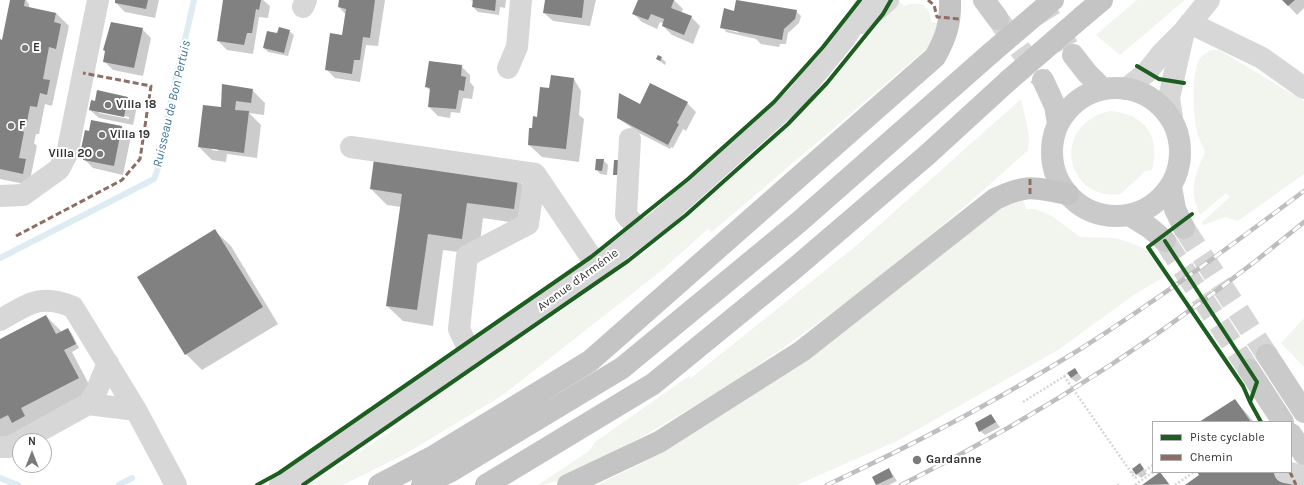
<!DOCTYPE html>
<html>
<head>
<meta charset="utf-8">
<style>
	body { margin:0 }
	#map { position:relative; width:1304px; height:485px; overflow:hidden; background:#fff; font-family:Karla,sans-serif }
	canvas { display:block }
	.legend { position:absolute; left:1152px; top:421px; width:140px; height:52px; box-sizing:border-box; background:#fff; border:1px solid #adadad; margin:0; padding:5px 7px; list-style:none; font-size:12px; color:#333 }
	.legend li { display:flex; align-items:center; gap:8px; height:20px }
	.legend b { width:20px; border:1px solid #adadad }
	.north { position:absolute; left:12px; top:433px; width:40px; height:40px; box-sizing:border-box; background:#fff; border:1px solid #adadad; border-radius:50%; rotate:0deg; font-size:11px; font-weight:700; line-height:16px; text-align:center; color:#333 }
	.north::after { content:''; display:block; margin:auto; width:14px; height:18px; background:#7a7a7a; clip-path:polygon(50% 0,100% 100%,50% 72%,0 100%) }
</style>
</head>
<body>
<div id="map">
<canvas width="1304" height="485"></canvas>
<ul class="legend">
<li><b style="height:5px;background:#1b5e20"></b>Piste cyclable</li>
<li><b style="height:5px;background:#8d6e63"></b>Chemin</li>
</ul>
<div class="north">N</div>
</div>
<script>
const context = document.querySelector('canvas').getContext('2d');
context.lineJoin = 'round';
function paint(path, color) { context.fillStyle = color; context.fill(path, 'evenodd'); }
function strokePath(path, color, width, dash) { context.strokeStyle = color; context.lineWidth = width; context.lineCap = dash ? 'butt' : 'round'; context.setLineDash(dash || []); context.stroke(path); }
function drawText(font, color, halo, rows, align = 'center') {
  context.font = font + ' Karla,sans-serif'; context.lineWidth = 4; context.setLineDash([]); context.textBaseline = 'middle'; context.strokeStyle = halo; context.fillStyle = color; for (const [text, x, y, turn = 0] of rows) {
    context.save(); context.translate(x, y); context.rotate((+turn || 0) * Math.PI / 180); context.textAlign = isNaN(turn) ? turn : align; if (halo) context.strokeText(text, 0, 0); context.fillText(text, 0, 0); context.restore();
  }
}
paint(new Path2D(`
	M899,0L904,6C920,0 930,5 931,22L941,23L930,46L712,232L708,229L661,271L503,395L405,454L343,485H310L391,431L430,399L486,363L637,258L674,229L788,127L827,86Z
	M1137,0H1185L1120,55L1096,35Z
	M1211,50H1219L1304,101V174L1238,221L1225,217L1203,225L1202,222L1230,197L1226,193L1200,215C1189,190 1194,177 1205,152C1203,147 1200,141 1198,135C1193,119 1191,75 1199,60C1202,55 1206,53 1211,50Z
	M1021,99L1029,135L1028,150C904,264 766,370 618,450C598,461 560,485 538,485L589,451L595,442L689,376L691,378L857,245Z
	M1110,111C1145,114 1161,136 1152,170L1145,171C1138,180 1128,185 1121,194C1067,202 1048,126 1110,111Z
	M1022,196L1026,209H1035L1052,216L1080,237L1115,238L1137,245L1150,252L1166,276L1135,294L1058,350L897,441L797,485H597L640,464L717,418L806,361L1008,202Z
	M1304,318V367L1281,343Z`), '#f1f5ed');
paint(new Path2D(`
	M11,0H26L29,4V8L56,13L69,26L52,106L45,104L39,134H36L34,143L37,146L29,185L0,179V40L3,41Z
	M116,0H159L155,18L125,12L116,3Z
	M224,0H263L270,6L268,18L259,17L253,54L227,50L218,41Z
	M340,0H385L378,46L366,45L360,82L335,78L326,69L343,36L346,15L339,7Z
	M471,0H506L505,8L500,7L499,15L478,12L473,7L474,3Z
	M546,0H596L590,26L553,21L544,13Z
	M639,0H674L683,9L681,13L691,17L700,26L693,44L672,35L663,26L664,24L660,22L657,29L642,22L633,13Z
	M737,0L796,11L801,16L799,23L788,33L786,44H780L779,47L761,44L756,39L726,32L724,29L739,33L737,31L734,13Z
	M1283,0H1304V8L1297,15Z
	M142,29L151,38L143,76L113,70L104,61Z
	M289,31L294,35L288,56L268,52L264,48L278,34Z
	M661,58L666,62L665,65L657,59Z
	M461,66L470,75V82L474,87L472,99L463,98L460,113L451,112L450,118L438,116L429,107L431,91L426,87Z
	M574,79L581,91L579,115L584,119L579,162L542,157L529,145L533,130L549,89Z
	M252,90L265,103L264,115L249,113L261,125L257,158L227,154L226,162L212,160L199,147L222,108ZM212,148L218,149V151L212,150Z
	M98,91L128,98L137,106L133,125L99,118L90,110L95,102ZM99,111L129,117V119L99,113Z
	M687,103L696,112L686,131L683,129L673,148L671,147L670,149L639,133L618,118L640,105Z
	M122,127L131,136L123,175L93,168L84,159L85,151L82,148L89,132Z
	M603,160L608,165L607,175L600,174L596,169Z
	M518,180L533,195L529,225L483,218L480,242L473,254L443,250L433,326L403,321L387,306L401,207L387,205L371,189Z
	M215,231L231,246L278,324L202,370L186,354Z
	M46,316L62,332L68,329L72,334L79,348L72,352L94,394L0,443V340Z
	M1075,369L1082,378L1076,382L1071,378Z
	M1235,400L1254,422H1201Z
	M991,415L1000,427L985,435L980,431Z
	M1140,465L1147,474L1141,478L1137,474Z
	M889,469L897,481L889,485H877L873,477Z
	M1160,473L1170,485H1144Z`), '#0003');
strokePath(new Path2D(`
	M0,258L154,179L160,163L167,118L194,0
	M0,478L18,485
	M119,485L132,478`), '#ddebf3', 6);
paint(new Path2D(`
	M10,0H25L24,6L56,13L54,22L61,24L56,49L49,47L43,79L50,80L47,95L40,93L37,107L30,106L27,122L24,121L22,131L24,132L19,158L26,159L23,174L0,169V39L2,40Z
	M115,0H148L146,9L115,3Z
	M223,0H261L259,10L256,9L252,33H247L244,45L217,41Z
	M339,0H375L370,38L363,37L360,60H354L352,74L325,70L330,33L342,35L346,9L338,7Z
	M473,0H496L495,11L472,7Z
	M545,0H584L582,18L543,13Z
	M638,0H674L671,8L692,16L684,35L662,26L664,19L651,14L648,20L632,14Z
	M736,0L797,10L795,19L784,29L782,40L720,28L724,8L734,11Z
	M1282,0H1295L1288,6Z
	M111,22L143,28L134,68L103,62L105,51L103,50Z
	M279,27L290,30L284,53L263,48L267,31L277,33Z
	M658,55L662,57L660,61L656,59Z
	M429,61L462,65L461,76L466,77L464,91L459,90L456,109L428,107L430,88L425,87Z
	M551,75L574,78L566,149L528,145L529,128H532L533,116L537,117L540,87L549,88Z
	M650,83L688,102L677,123L679,124L668,145L617,118L619,93L640,104Z
	M222,84L253,89L251,103L236,101L235,110L249,111L244,153L198,147L203,105L221,107Z
	M97,90L128,97L124,117L89,110L91,100L95,101Z
	M91,120L122,126L114,166L83,160L85,149H81L85,130L89,131Z
	M374,159L518,179L514,209L467,203L462,239L428,234L417,310L386,306L402,194L370,189Z
	M596,159H604L602,171L595,170Z
	M614,160H621L620,175H613Z
	M215,229L263,307L185,355L137,277Z
	M46,315L56,334L68,328L76,344L64,350L79,378L21,408L25,416L12,423L8,415L0,419V339Z
	M1075,368L1078,373L1071,378L1067,373Z
	M1235,399L1251,422H1199Z
	M991,414L996,422L979,432L975,423Z
	M1140,463L1144,469L1136,475L1132,469Z
	M889,468L893,477L876,485L872,477Z
	M1160,472L1169,484L1142,485Z
	M1197,472H1285L1294,485H1185L1199,475Z`), '#818181');
strokePath(new Path2D(`
	M1039,0L1070,50
	M1000,22L1041,78
	M1184,228L1267,355
	M1165,241L1249,370`), '#d6d6d6', 22, [22, 11]);
strokePath(new Path2D(`
	M1023,402L1068,374
	M1132,473L1134,472
	M1135,478L1153,465
	M1117,485H1119
	M1135,485L1153,472
	M1175,485L1194,472`), '#d6d6d6', 2.5, [2, 2]);
strokePath(new Path2D(`
	M303,7L306,0
	M862,23L888,0
	M1190,23L1262,58L1304,88
	M508,68L517,47L521,0
	M1126,89L1147,72L1162,53L1184,31L1209,0
	M1172,118L1169,98L1184,31
	M630,139L626,215L642,233
	M351,147L535,174L528,224L467,256L459,329L466,344L473,354
	M535,174L591,257L600,265
	M0,196L23,195L59,169L67,154L98,0
	M0,320C29,304 40,293 73,307L136,410L176,485
	M88,404L96,392L108,363
	M21,441L88,404L136,410
	M0,447H8L20,442
	M1285,472L1300,475L1304,481
	M280,485L473,354L600,265L662,218L796,98L845,38L869,0`), '#d7d7d7', 22);
strokePath(new Path2D(`
	M984,0L998,19
	M1073,55L1087,73L1103,89
	M1043,80L1055,106L1058,124
	M1052 152a64 64 0 1 1 128 0a64 64 0 1 1-128 0Z
	M1171,187L1175,209L1184,228
	M1129,215L1150,228L1165,241
	M1267,355L1304,412
	M1249,370L1283,422
	M1291,434L1304,454`), '#cacaca', 22);
strokePath(new Path2D(`
	M1083,16L1102,0
	M379,485L434,456L590,361L935,57C946,38 951,22 950,0
	M422,485L451,471L622,368L799,222L991,53
	M486,485L653,384L795,268L927,155L1009,80
	M568,485L659,442L802,351L995,199C1028,183 1034,188 1068,194`), '#c4c4c4', 22);
const rail = new Path2D(`
	M827,485C915,444 1000,399 1082,348C1159,299 1232,245 1304,191
	M901,485C1046,413 1180,325 1304,222`);
strokePath(rail, '#bebebe', 4.5);
strokePath(rail, '#fff', 3, [9]);
strokePath(new Path2D(`
	M1064,376L1135,478`), '#d6d6d6', 2.5, [2, 2]);
strokePath(new Path2D(`
	M991,53L1053,0
	M1009,80L1083,16`), '#c4c4c4', 22);
strokePath(new Path2D(`
	M928,0L934,5L937,17L960,19
	M1030,179V195
	M16,236L122,180L140,159L151,86L83,73
	M1290,472L1296,485`), '#8d6e63', 3, [6, 3]);
strokePath(new Path2D(`
	M1137,66L1159,79L1184,83
	M1192,214L1148,247L1243,386L1250,402
	M1165,241L1257,382L1250,402L1261,422
	M257,485L279,473L591,257L688,179L774,102L823,47L860,0
	M303,485L628,261L686,215L788,124L827,83L883,14L891,0`), '#1b5e20', 4);
for (const [x, y, r, color] of [
	[25,48,4,"#7a7a7a"],
	[108,105,4,"#7a7a7a"],
	[11,126,4,"#7a7a7a"],
	[102,135,4,"#7a7a7a"],
	[100,154,4,"#7a7a7a"],
	[917,460,5,"#7a7a7a"]
]) { const dot = new Path2D(); dot.arc(x, y, r, 0, 2 * Math.PI); context.fillStyle = color; context.fill(dot); strokePath(dot, '#fff', 1.5); }
drawText('bold 12px', '#333', '#fff', [
	["E",33,48],
	["Villa 18",116,105],
	["F",19,126],
	["Villa 19",110,135],
	["Villa 20",92,154,"right"],
	["Gardanne",926,460]
], 'left');
drawText('12px', '#333', '#fff', [
	["Avenue d'Arménie",578,280,-36]
]);
drawText('italic 13px', '#3f7597', '#fff', [
	["Ruisseau de Bon Pertuis",172,104,-77]
]);
</script>
</body>
</html>
